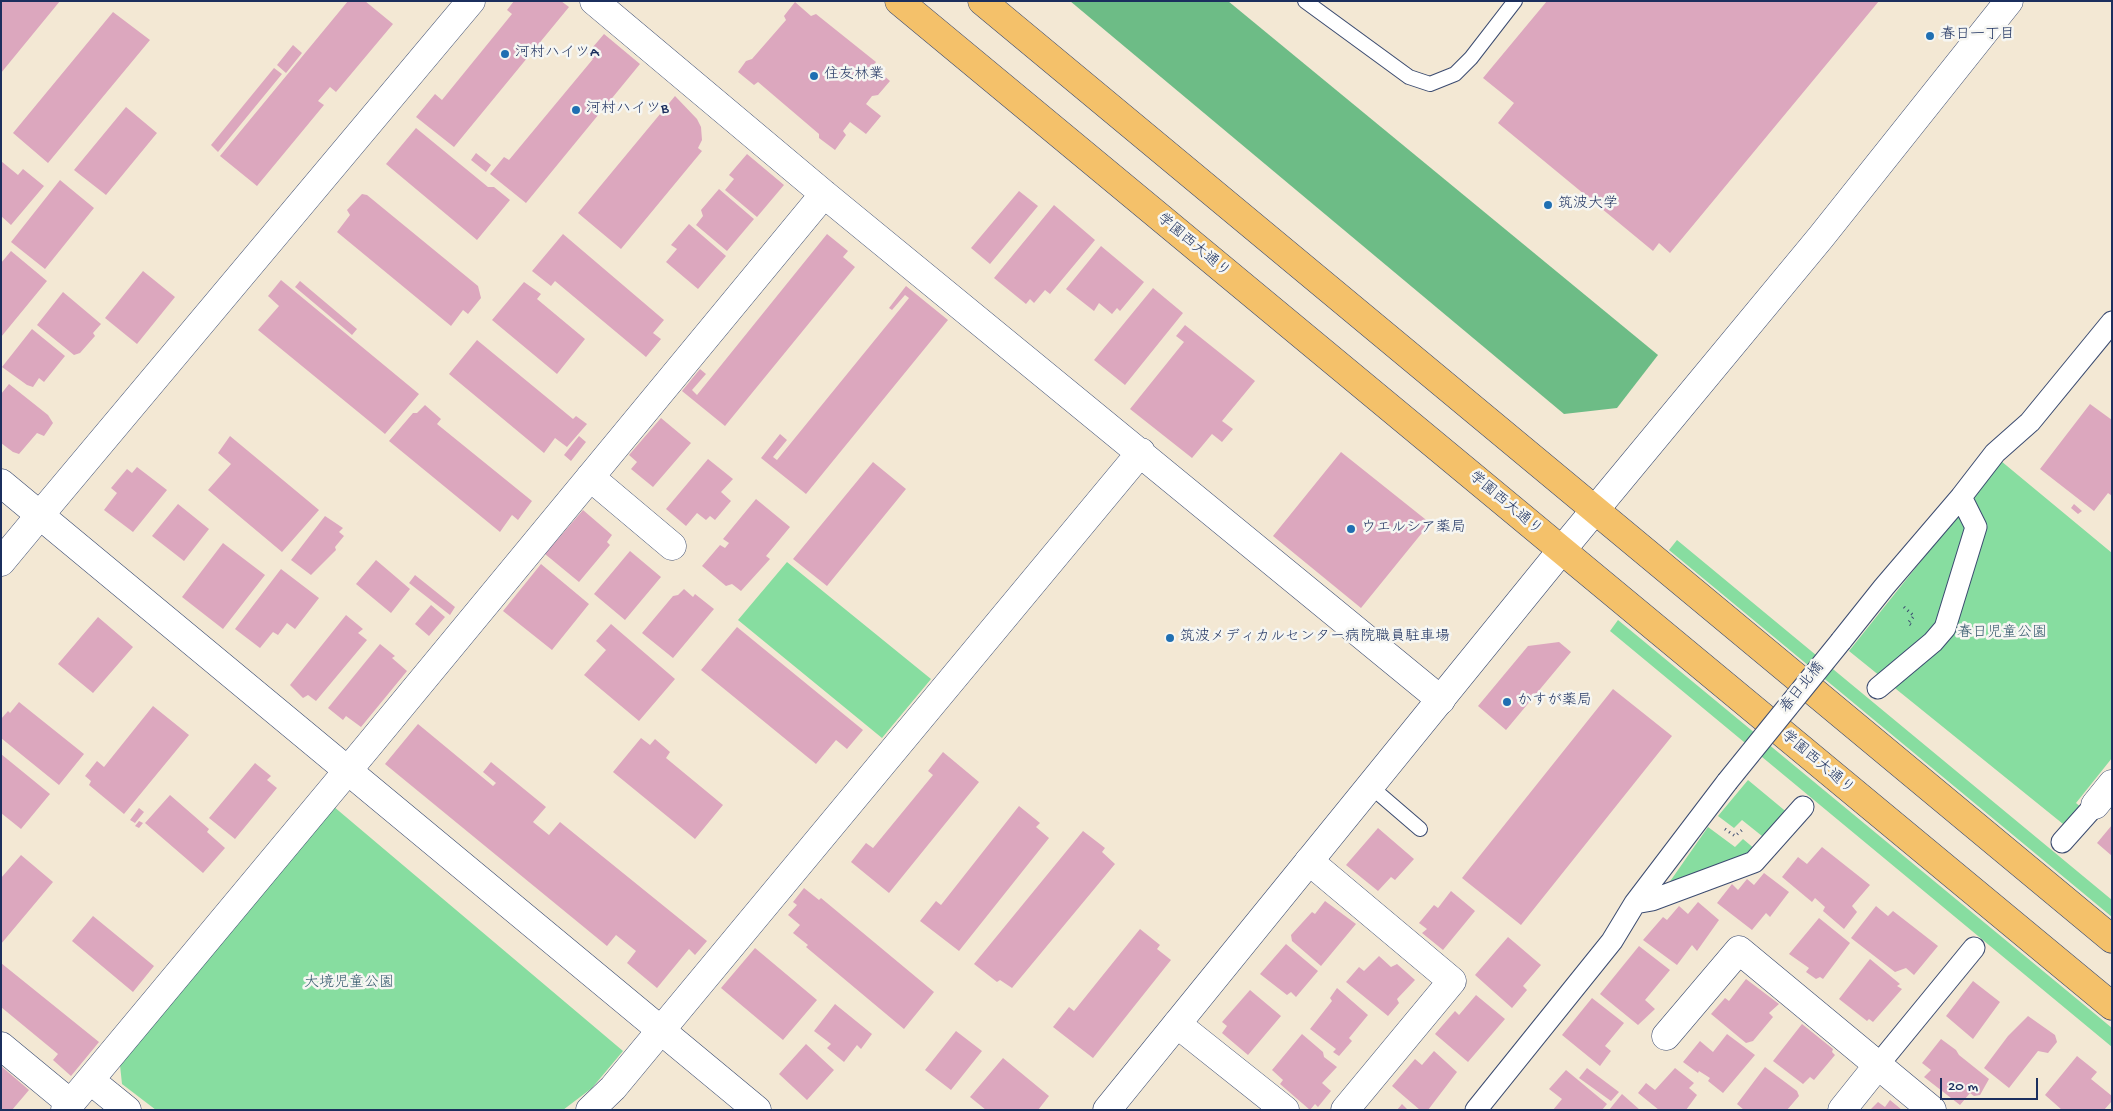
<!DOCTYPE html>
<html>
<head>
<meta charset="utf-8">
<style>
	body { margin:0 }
	#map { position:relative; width:2113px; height:1111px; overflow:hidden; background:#f3e8d4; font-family:"Gochi Hand",sans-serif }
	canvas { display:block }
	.frame { position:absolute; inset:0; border:2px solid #1b2f5e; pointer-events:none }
	.scale { position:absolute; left:1940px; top:1078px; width:98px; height:22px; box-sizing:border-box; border:2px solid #1b2f5e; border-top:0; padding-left:6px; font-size:15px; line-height:18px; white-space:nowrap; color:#1b2f5e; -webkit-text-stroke:4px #f6f6f2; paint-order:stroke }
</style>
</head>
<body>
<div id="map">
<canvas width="2113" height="1111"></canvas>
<div class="frame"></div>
<div class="scale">20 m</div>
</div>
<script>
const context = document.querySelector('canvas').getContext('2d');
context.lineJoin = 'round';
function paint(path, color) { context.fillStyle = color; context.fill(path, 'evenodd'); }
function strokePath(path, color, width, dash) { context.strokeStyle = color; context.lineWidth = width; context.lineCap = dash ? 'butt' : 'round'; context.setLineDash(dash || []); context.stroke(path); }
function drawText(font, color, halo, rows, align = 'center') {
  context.font = font + ' "Gochi Hand","Klee One",sans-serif'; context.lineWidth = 5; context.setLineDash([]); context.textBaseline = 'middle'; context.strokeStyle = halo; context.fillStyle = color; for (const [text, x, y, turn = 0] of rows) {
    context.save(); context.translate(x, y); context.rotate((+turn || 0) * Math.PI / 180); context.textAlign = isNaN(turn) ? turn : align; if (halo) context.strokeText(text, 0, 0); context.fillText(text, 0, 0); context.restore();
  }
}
paint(new Path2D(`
	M2001,461L2112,553V758L2076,803L2083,809L2068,828L1849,651Z
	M1677,540L2112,900V917L1669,550Z
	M787,562L931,679L882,738L738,620Z
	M1618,620L2112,1028V1047L1610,631Z
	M1748,780L1789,814L1767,840L1742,820L1734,828L1718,816Z
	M333,806L623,1051L592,1088L563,1110H156L122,1084L120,1065Z
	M1708,827L1735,847L1743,839L1756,850L1664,890Z`), '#87dda0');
paint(new Path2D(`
	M1070,1H1228L1658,355L1617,408L1564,414Z`), '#6dbc86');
paint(new Path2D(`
	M1,1H60L1,73Z
	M348,1H365L393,24L336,92L330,87L318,101L324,105L257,186L220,156Z
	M514,1H561L569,7L454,147L416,117L435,94L442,100L512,14L507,10Z
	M1547,1H1879L1670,253L1659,243L1653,251L1498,123L1514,103L1483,78Z
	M795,2L811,16L816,14L876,62L873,66L890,81L878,95L872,96L866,104L881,116L866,134L850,122L843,131L846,135L835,150L819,138V134L758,82L754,85L738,72L746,61L752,59L786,20L784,16Z
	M113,12L150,40L48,163L13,133Z
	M604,34L640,64L526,203L490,174L504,157L509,160L593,59L587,54Z
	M293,45L302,53L286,73L277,65Z
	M274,68L282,74L218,152L211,145Z
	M675,96L697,119L701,127L702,140L698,148L702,151L621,249L578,213Z
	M126,107L157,133L106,195L74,170Z
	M416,128L488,187H494L510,200L477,240L386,164Z
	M476,153L491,165L486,172L471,160Z
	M747,154L784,185L757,217L725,190L734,179L729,175Z
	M1,161L18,175L23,169L44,186L11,225L1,216Z
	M60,180L94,208L45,269L11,242Z
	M719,189L754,219L727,251L696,225L703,216L701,210Z
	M1019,191L1038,206L990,264L971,248Z
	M362,194L367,195L478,286L481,298L468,314L463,310L451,326L337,232L350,215L347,210Z
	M1054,205L1095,240L1050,294L1045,290L1034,303L1030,299L1026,304L994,278Z
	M689,224L726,256L698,289L666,262L677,249L671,245Z
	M563,234L664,320L653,333L661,339L646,357L555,281L551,286L532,271Z
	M827,234L848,251L843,257L855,267L725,426L682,391L700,369L706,374L692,390L697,395Z
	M1101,246L1144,282L1120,311L1117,308L1112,314L1099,303L1094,311L1066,289Z
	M11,251L47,281L1,337V263Z
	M143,271L175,297L137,344L105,318Z
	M281,280L419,394L385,434L258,330L279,306L268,296Z
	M300,281L357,329L352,335L295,287Z
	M524,282L541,294L537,299L585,339L557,374L492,320Z
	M906,286L948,320L806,494L761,458L780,434L787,440L773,457L777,460L909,298L905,295L892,310L889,308Z
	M1153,288L1183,313L1125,385L1094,360Z
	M63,292L101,324L93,333L95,336L80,353L74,355L37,325Z
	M1185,325L1255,381L1222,421L1233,429L1222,442L1212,434L1192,458L1130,409L1184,342L1176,336Z
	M32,329L65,356L44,382L39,378L33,387L27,385L2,367Z
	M477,340L573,419L576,416L587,424L567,447L555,438L544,453L449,374Z
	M9,384L48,415L53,423L44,436L37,433L19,454L13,452L1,443V394Z
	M2090,404L2112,420V496L2108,493L2094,511L2040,469Z
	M425,405L441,419L437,424L532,501L518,520L512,515L500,532L389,441L413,413H417Z
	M661,418L691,443L653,487L631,469L637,462L629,455Z
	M230,436L319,510L282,552L208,490L231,464L218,453Z
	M579,436L586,442L571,461L564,455Z
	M1341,452L1430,523L1361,608L1273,536Z
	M708,459L733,479L721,492L731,501L715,520L710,516L706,520L697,513L686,526L666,509Z
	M873,462L906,489L827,586L793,559Z
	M137,467L167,490L133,532L104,510L117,493L111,488L127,469L132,473Z
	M756,499L790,527L766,556L770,559L741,591L732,584L726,586L702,566L720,545L725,548L729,543L723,539Z
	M178,504L209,529L184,561L152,536Z
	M2074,504L2082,511L2078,514L2071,508Z
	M583,510L612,535L607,542L610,545L579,582L545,554Z
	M325,516L343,528L339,532L344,536L335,547L336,550L311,575L291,560Z
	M223,543L265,575L223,629L182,597Z
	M630,551L661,577L625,620L594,594Z
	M376,560L410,589L391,613L356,584Z
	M541,564L589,604L552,650L503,611Z
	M281,569L319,598L295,629L287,623L278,635L273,632L260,648L235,629Z
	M415,575L455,607L450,615L409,583Z
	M684,589L693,597L695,594L714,609L673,658L642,633L673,596L678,595Z
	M431,605L445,617L429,636L415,624Z
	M346,615L363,629L358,633L367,640L316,701L308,695L303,698L290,685Z
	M98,617L133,647L93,693L58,664Z
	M611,624L675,679L639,721L584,675L606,650L596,641Z
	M737,627L863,730L847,749L836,740L816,764L701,670Z
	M1559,642L1571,652L1506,730L1478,706L1528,646Z
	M380,644L395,656L392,658L407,671L361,727L346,716L343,720L328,708Z
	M1613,689L1672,736L1521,925L1462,878Z
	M19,702L84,754L59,785L1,738V719L8,711L10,713Z
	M153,706L189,735L124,814L89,785L91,781L85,776L97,761L104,767Z
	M418,724L493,786L496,783L483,772L491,762L546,807L533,822L549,835L560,822L707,941L695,955L689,949L657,988L627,963L636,951L616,935L607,946L385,764Z
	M641,738L650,745L655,739L670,752L666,758L723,805L695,839L613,772Z
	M943,752L979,782L889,893L851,862L866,843L873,848L933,775L928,771Z
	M1,754L50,794L21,829L1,813Z
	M255,763L271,776L267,780L277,788L235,839L209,818Z
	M170,795L209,829L207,832L225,848L203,873L145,823Z
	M1019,806L1040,823L1036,827L1049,838L959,951L920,921L936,901L941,905Z
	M139,808L144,812L135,823L130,820Z
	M139,821L143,823L139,828L135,826Z
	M2112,825V856L2097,843Z
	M1378,828L1414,859L1395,880L1391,877L1378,891L1346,865Z
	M1083,831L1105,848L1102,852L1115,864L1012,988L1000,980L997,982L974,964Z
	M1822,847L1870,885L1852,906L1857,912L1844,929L1823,911L1825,907L1815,898L1812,902L1782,877L1798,857L1807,864Z
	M21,855L53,882L1,944V878Z
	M1764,873L1789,892L1770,917L1766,913L1752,930L1717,903L1732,884L1738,890L1747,879L1754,885Z
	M804,888L819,900L821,898L934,992L904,1029L806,947L808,945L793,933L800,925L788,915L797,905L793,902Z
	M1451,891L1475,911L1443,950L1422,933L1427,929L1419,923L1434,905L1438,908Z
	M1325,901L1356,924L1321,966L1292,941L1291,935L1312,912L1315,914Z
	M1698,902L1719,920L1697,951L1692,945L1677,965L1643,940L1663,917L1667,920L1679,906L1688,914Z
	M1876,906L1888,916L1893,911L1938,946L1914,975L1906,968L1895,972L1851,938Z
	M93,916L154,966L133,992L72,941Z
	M1819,918L1850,943L1823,979L1820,977L1816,979L1806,972L1809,968L1789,954Z
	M1140,929L1160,945L1157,949L1171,960L1093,1058L1053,1027L1069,1007L1074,1011Z
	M1508,937L1541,965L1523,986L1527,990L1512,1008L1475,975Z
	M1286,944L1318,971L1296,997L1291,992L1287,995L1260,974Z
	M1639,946L1670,970L1645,1000L1655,1009L1638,1025L1600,994Z
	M755,948L817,1000L783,1040L721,988Z
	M1379,956L1391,967L1397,964L1415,980L1397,999L1399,1003L1388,1016L1346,982L1359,967L1364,971Z
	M1870,959L1900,984L1897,986L1902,989L1873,1022L1869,1019L1867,1021L1839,999Z
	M1,963L99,1042L71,1076L53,1060L58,1054L1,1007Z
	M1746,979L1779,1004L1769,1013L1773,1017L1753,1041L1746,1043L1711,1014L1725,998L1729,1001Z
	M1973,981L2000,1002L1973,1039L1946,1016Z
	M1337,988L1368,1015L1349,1038L1352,1041L1339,1056L1333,1052L1336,1049L1310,1029L1332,1001L1330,998Z
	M1250,990L1281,1016L1248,1055L1222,1033L1227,1026L1222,1022Z
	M1476,995L1505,1019L1468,1062L1435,1034L1455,1011L1459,1015Z
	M1592,998L1624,1023L1605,1046L1611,1051L1600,1066L1562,1035Z
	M835,1004L872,1034L861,1049L857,1045L844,1062L827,1048L831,1044L814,1031Z
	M2028,1016L2055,1035L2057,1042L2048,1053L2038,1051L2009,1088L1984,1068L2008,1036Z
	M1802,1024L1833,1049L1832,1052L1835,1055L1814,1080L1810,1077L1803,1084L1773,1061Z
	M956,1031L982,1051L951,1090L925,1070Z
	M1302,1034L1323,1052L1324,1057L1337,1067L1322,1083L1331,1091L1318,1107L1315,1104L1310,1110L1280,1084L1283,1080L1272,1070Z
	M1727,1034L1755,1055L1723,1093L1708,1081L1710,1078L1699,1071L1698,1073L1683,1062L1700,1041L1713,1052Z
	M1941,1039L1956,1050L1959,1055L1989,1079L1980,1095L1974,1096L1970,1093L1960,1105L1924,1077L1931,1070L1922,1063Z
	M806,1044L834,1070L807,1100L779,1074Z
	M1434,1051L1457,1072L1428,1110H1420L1392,1086L1415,1059L1422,1065Z
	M2077,1056L2097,1072L2091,1079L2112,1096V1101L2104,1110H2062L2045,1095Z
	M1003,1058L1049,1096L1038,1110H986L970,1097Z
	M1,1066L29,1090L12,1110H1Z
	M1765,1067L1797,1091L1799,1096L1787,1110H1744L1737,1104Z
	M1587,1068L1619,1092L1611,1101L1579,1078Z
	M1675,1068L1694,1083L1689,1088L1697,1095L1686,1110H1659L1638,1093L1646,1083L1655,1090Z
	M1566,1070L1607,1104L1602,1110H1553L1562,1099L1549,1089Z
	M1622,1094L1640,1110H1609Z
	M1890,1100L1902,1110H1870L1878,1102L1885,1107Z
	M1402,1104L1408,1110H1397Z`), '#dca7be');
const service = new Path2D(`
	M1305,1L1409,77L1430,84L1455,74L1471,58L1515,1
	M1370,786L1420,829`);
const pedestrian = new Path2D(`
	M1841,641L1884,587L1961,497L1995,453L2030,422L2112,322
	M1878,688L1933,642L1945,628L1976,527L1961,497
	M2062,842L2095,805
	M1635,903L1652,900L1754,862L1803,807
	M1878,1065L1974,948
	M1476,1110L1612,941L1635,903L1727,782`);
const minor = new Path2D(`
	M594,1L824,194L1441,700
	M590,477L672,546
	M1,562L40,515
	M2095,805L2112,784
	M1309,861L1452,981L1345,1110
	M1177,1024L1285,1110
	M1666,1036L1739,950L1932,1110
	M1,1046L70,1103
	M90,1080L127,1110
	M65,1110L369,745L824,194
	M590,1110L613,1088L642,1053L1141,452
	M1842,1110L1878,1065`);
const tertiary = new Path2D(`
	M1,483L757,1110
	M40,515L471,1
	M1107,1110L1561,551L1821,237L2009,1`);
const trunk = new Path2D(`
	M899,1L2112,1006
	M982,1L2112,939`);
strokePath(service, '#3b4b70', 16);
strokePath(pedestrian, '#3b4b70', 23);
strokePath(minor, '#3b4b70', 29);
strokePath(tertiary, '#3b4b70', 29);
strokePath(trunk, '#3b4b70', 29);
strokePath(new Path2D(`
	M1904,607L1914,616L1908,623L1911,625
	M1725,829L1735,836L1742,830L1744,832`), '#3b4b70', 3, [1, 4]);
strokePath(service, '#fff', 14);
strokePath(pedestrian, '#fff', 21);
strokePath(minor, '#fff', 28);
strokePath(tertiary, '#fff', 28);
strokePath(trunk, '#f4c16a', 28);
const pedestrianBridge = new Path2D(`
	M1727,782L1841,641`);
strokePath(pedestrianBridge, '#3b4b70', 23, []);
strokePath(pedestrianBridge, '#fff', 21);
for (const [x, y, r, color] of [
	[1930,36,5,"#1f6fb2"],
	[505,54,5,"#1f6fb2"],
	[814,76,5,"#1f6fb2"],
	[576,110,5,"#1f6fb2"],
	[1548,205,5,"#1f6fb2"],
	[1351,529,5,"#1f6fb2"],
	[1170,638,5,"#1f6fb2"],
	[1507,702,5,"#1f6fb2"]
]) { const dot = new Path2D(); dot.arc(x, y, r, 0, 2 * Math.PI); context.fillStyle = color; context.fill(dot); strokePath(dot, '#f6f6f2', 2); }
drawText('15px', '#1b2f5e', '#f6f6f2', [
	["春日一丁目",1940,36],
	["河村ハイツA",515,54],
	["住友林業",824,76],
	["河村ハイツB",586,110],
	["筑波大学",1558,205],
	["ウエルシア薬局",1361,529],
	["筑波メディカルセンター病院職員駐車場",1180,638],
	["かすが薬局",1517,702]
], 'left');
drawText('15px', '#1b2f5e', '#f6f6f2', [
	["学園西大通り",1193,246,40],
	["学園西大通り",1505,504,40],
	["春日北橋",1803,688,-51],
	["学園西大通り",1817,763,40]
]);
drawText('15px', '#365a6e', '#f6f6f2', [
	["春日児童公園",2002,634],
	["大境児童公園",349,984]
]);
</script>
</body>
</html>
